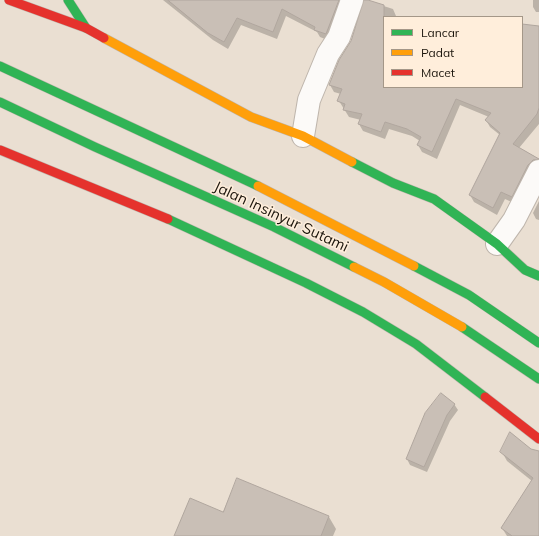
<!DOCTYPE html>
<html>
<head>
<meta charset="utf-8">
<style>
	body { margin:0 }
	#map { position:relative; width:539px; height:536px; overflow:hidden; background:#eadfd2; font-family:Mulish,sans-serif }
	canvas { display:block }
	.legend { position:absolute; left:383px; top:16px; width:140px; height:72px; box-sizing:border-box; background:#ffeedb; border:1px solid #a49788; margin:0; padding:5px 7px; list-style:none; font-size:12px; color:#1c150c }
	.legend li { display:flex; align-items:center; gap:8px; height:20px }
	.legend b { width:20px; border:1px solid #a49788 }
</style>
</head>
<body>
<div id="map">
<canvas width="539" height="536"></canvas>
<ul class="legend">
<li><b style="height:5px;background:#30b455"></b>Lancar</li>
<li><b style="height:5px;background:#ff9f0a"></b>Padat</li>
<li><b style="height:5px;background:#e5322d"></b>Macet</li>
</ul>
</div>
<script>
const context = document.querySelector('canvas').getContext('2d');
context.lineJoin = 'round';
function paint(path, color) { context.fillStyle = color; context.fill(path, 'evenodd'); }
function strokePath(path, color, width, dash) { context.strokeStyle = color; context.lineWidth = width; context.lineCap = dash ? 'butt' : 'round'; context.setLineDash(dash || []); context.stroke(path); }
function drawText(font, color, halo, rows, align = 'center') {
  context.font = font + ' Mulish,sans-serif'; context.lineWidth = 3; context.setLineDash([]); context.textBaseline = 'middle'; context.strokeStyle = halo; context.fillStyle = color; for (const [text, x, y, turn = 0] of rows) {
    context.save(); context.translate(x, y); context.rotate((+turn || 0) * Math.PI / 180); context.textAlign = isNaN(turn) ? turn : align; if (halo) context.strokeText(text, 0, 0); context.fillText(text, 0, 0); context.restore();
  }
}
paint(new Path2D(`
	M163,0H346L330,41L320,37L317,32L286,16L277,39L241,25L228,49L213,40Z
	M365,0L393,9L396,16L400,17H384V87H522V25L539,27V124L519,148L534,156L538,163L516,204L505,199L497,215L474,202L470,195L500,135L490,127L486,120L489,117L460,105L437,159L422,152L418,145L420,141L412,136L389,129L385,139L363,131L359,124L361,120L349,117L339,101L341,94L334,92L330,85L352,42Z
	M533,0H539V12H536L533,7Z
	M539,201V220L536,219L533,213Z
	M454,404L458,410L450,421L427,472L410,465L407,459Z
	M531,450L539,452V536H507L502,528L532,481L507,461L502,452Z
	M238,479L329,517L336,529L333,536H175L224,513Z`), '#0003');
const building = new Path2D(`
	M168,0H339L326,34L314,30L315,27L282,9L273,32L237,18L224,42L208,33Z
	M364,0H368L384,5V87H522V24L539,26V108L537,114L513,144L539,159L533,160L528,165L512,197L501,192L493,208L469,195L500,133L485,120L491,113L456,99L432,152L417,145L421,137L407,129L385,122L381,132L358,124L362,114L343,110L345,104L337,101L342,89L329,85L339,60L351,41Z
	M441,393L455,404L447,415L424,467L406,459L425,413Z
	M510,432L531,449L539,451V536H512L501,528L533,478L500,452Z
	M237,478L329,516L321,536H174L190,498L223,512Z`);
paint(building, '#c9bfb6');
strokePath(building, '#b0a69e', 1);
const street = new Path2D(`
	M303,136L309,100L328,54L339,37L352,0
	M497,244L514,220L539,171`);
const fast = new Path2D(`
	M68,0L86,28
	M0,66L258,186
	M0,102L95,147L274,227L354,267
	M352,162L393,183L434,199L497,244L525,270L539,276
	M168,219L306,283L363,312L416,344L485,397
	M414,266L469,295L539,343
	M462,327L539,379`);
const slow = new Path2D(`
	M104,38L251,117L303,136L352,162
	M258,186L414,266
	M354,267L384,282L462,327`);
const jam = new Path2D(`
	M9,0L86,28L104,38
	M0,150L168,219
	M485,397L539,439`);
strokePath(street, '#beb5ac', 24);
strokePath(fast, '#beb5ac', 10);
strokePath(slow, '#beb5ac', 10);
strokePath(jam, '#beb5ac', 10);
strokePath(street, '#fcfaf8', 22);
strokePath(fast, '#30b455', 9);
strokePath(slow, '#ff9f0a', 9);
strokePath(jam, '#e5322d', 9);
drawText('15px', '#1c150c', '#ffeedb', [
	["Jalan Insinyur Sutami",281,217,25]
]);
</script>
</body>
</html>
